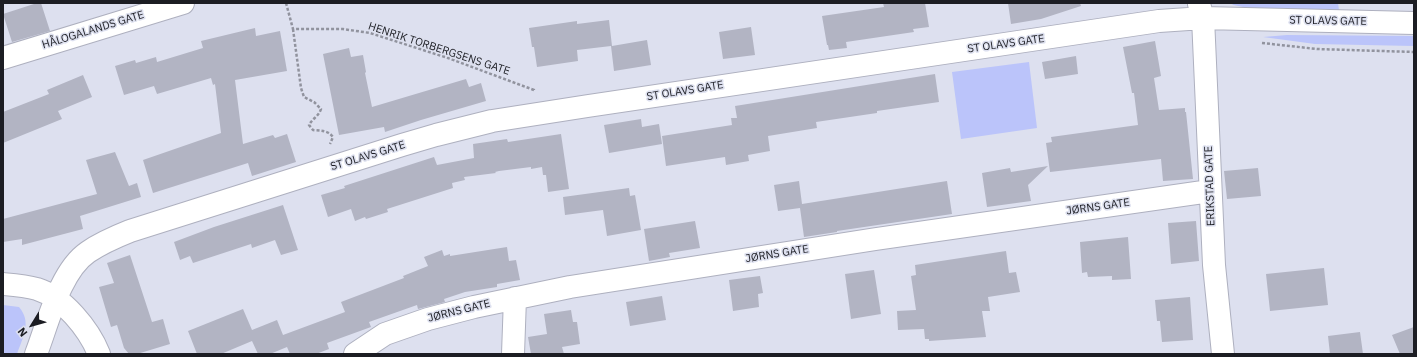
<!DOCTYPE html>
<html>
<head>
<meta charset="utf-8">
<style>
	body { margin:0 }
	#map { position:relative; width:1417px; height:357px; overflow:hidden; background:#dde0ef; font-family:"IBM Plex Sans",sans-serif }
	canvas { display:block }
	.frame { position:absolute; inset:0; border:4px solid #1c1d23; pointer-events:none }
	.north { position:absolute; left:12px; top:305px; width:40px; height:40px; -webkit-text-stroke:3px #dde0ef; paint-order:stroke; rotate:233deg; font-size:11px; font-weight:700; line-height:16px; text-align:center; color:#1c1d23 }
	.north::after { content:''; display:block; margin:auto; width:14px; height:18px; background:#1c1d23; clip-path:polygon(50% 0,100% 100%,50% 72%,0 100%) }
</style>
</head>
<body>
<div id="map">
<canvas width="1417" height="357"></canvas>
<div class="frame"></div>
<div class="north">N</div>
</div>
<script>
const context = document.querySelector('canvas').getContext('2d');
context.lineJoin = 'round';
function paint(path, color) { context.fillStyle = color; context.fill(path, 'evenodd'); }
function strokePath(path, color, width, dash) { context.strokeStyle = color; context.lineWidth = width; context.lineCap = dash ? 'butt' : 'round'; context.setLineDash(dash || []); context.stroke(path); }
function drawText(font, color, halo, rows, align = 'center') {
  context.font = font + ' "IBM Plex Sans",sans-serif'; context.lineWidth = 3; context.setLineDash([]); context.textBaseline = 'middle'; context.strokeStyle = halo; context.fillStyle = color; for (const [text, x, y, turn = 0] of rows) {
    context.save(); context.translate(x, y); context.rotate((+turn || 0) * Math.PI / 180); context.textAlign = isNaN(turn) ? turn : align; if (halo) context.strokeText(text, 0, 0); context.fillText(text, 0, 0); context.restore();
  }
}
paint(new Path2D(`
	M1229,3H1338L1339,10C1310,10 1280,11 1250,8C1243,7 1235,6 1229,3Z
	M1287,35L1414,36V46L1315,44L1263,37Z
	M1029,62L1037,128L961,139L952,72Z
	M3,305L19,307C32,322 23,337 17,354H3Z`), '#bbc4fa');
paint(new Path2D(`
	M37,3H41L50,31L12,42L3,14Z
	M883,3H925L929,27L913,29L914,32L846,42L847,48L829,50L828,45H827L822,16L884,7Z
	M1008,3H1080L1081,6L1041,19L1011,24Z
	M609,20L612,46L647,40L651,65L614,71L611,46L577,50L578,61L537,67L534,47H532L529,28L577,21V24Z
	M751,27L755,55L723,59L719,32Z
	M255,28L256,36L280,31L287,71L235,80L243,144L273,135L275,138L287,134L296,162L252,176L248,163L153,193L143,160L221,133L215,84L213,85L211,78L157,94L154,86L124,95L115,66L135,60L136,63L156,57L157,62L203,48L201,41Z
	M1155,41L1161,76L1154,78L1159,110L1185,108V112H1186L1193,179L1163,181L1161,159L1050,172L1046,143L1052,142L1051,137L1138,125L1134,93H1132L1123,47Z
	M349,48L351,57L363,55L366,72L365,73L372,107L466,79L469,87L481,83L486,101L421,120L385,132L384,127L339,135L323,54Z
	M1076,56L1078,74L1045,79L1042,62Z
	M935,74L939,102L877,111V113L816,122L817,128L768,136L770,151L748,155L749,161L726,165L725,157L666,166L662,136L732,125L731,118H737L735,106Z
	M83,75L92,97L58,111L62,119L3,143V112L49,94L47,90Z
	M641,119L642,127L659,124L662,144L609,153L604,125Z
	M561,134L569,189L548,192L546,175H543L542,167L531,169V167L499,171L495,172L496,173L464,177L465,180L452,183L453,188L387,209L388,212L366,219L365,217L355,221L351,209L328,217L321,195L345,188L344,186L434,157L437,165L474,158L473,144L507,139L508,142Z
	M115,152L129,186L137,183L141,197L80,216L83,229L22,245V239L3,242V219L97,194L86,160Z
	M1048,166L1028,185L1031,201L987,207L982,173L1010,168L1011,172Z
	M1258,168L1261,196L1227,199L1224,171Z
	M799,181L802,204L947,181L952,214L837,231V232L804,237L800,208L778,211L774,185Z
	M629,188L630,196L635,195L641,230L607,236L603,210L565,215L563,197Z
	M283,205L298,250L281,255L275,240L252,248L251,244L193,263L190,256L180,260L174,242L214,227Z
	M695,221L700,248L669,253L670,257L649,261L644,229Z
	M1196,221L1199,261L1171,264L1168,223Z
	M1128,237L1131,279L1112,280V276L1088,277L1087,272L1082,273L1080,242Z
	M507,247L509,261L516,260L520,280L497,284V287L465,292L444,299L445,302L418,309L417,305L369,322L371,327L327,343L329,349L316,354H290L287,347L270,354H258L252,341L221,354H197L188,331L243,309L252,330L277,320L283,335L345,312L341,302L404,278L403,276L428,266L424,257L442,250L444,256L450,254V256Z
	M1006,251L1009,273L1016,272L1020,292L988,297L990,311H982L986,337L929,341V339H925L924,329L898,330L897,311L916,310L911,276L916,275L915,265Z
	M130,255L152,322L163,319L170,344L137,354H129L124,348L117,325L111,327L99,287L114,283L107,263Z
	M1324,268L1328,305L1270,311L1266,274Z
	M874,270L881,314L851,319L845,274Z
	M760,276L763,293L758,294L759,307L733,311L729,280Z
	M662,296L666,320L630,326L626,302Z
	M1190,297L1193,340L1162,342L1160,321H1157L1155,300Z
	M571,310L573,322H577L580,344L562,347L564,354H531L528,337L547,334L544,314Z
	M1414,327V354H1400L1392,335Z
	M1360,332L1363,354H1330L1328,336Z`), '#b2b4c3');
const minor = new Path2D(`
	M1199,4L1203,18L1214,265L1223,354
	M3,58L183,3
	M3,284C14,285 26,286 37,289C63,297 89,329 99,354
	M36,354C48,323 60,271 88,252C101,243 115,237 130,231L402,145L436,135L492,121L588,106L1159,21L1203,18L1414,23
	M355,354L385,334L428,319L474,307L570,287L876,239L1210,191
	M513,354L515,298`);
strokePath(minor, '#aeb0bf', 24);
strokePath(new Path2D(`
	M286,3L293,29H343L370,33L448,58L534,90V92
	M293,29L301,88L304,97L314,102L321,109C319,116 312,119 309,125L313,130C321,131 328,130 333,137L330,144
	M1262,43L1317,49L1414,52`), '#91939e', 2.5, [3, 2]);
strokePath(minor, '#fff', 22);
drawText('11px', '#1c1d23', '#dde0ef', [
	["ST OLAVS GATE",1328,21,1],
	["HÅLOGALANDS GATE",93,30,-17],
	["ST OLAVS GATE",1006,44,-8],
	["HENRIK TORBERGSENS GATE",439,49,18],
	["ST OLAVS GATE",685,91,-9],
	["ST OLAVS GATE",368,156,-17],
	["ERIKSTAD GATE",1210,186,-92],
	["JØRNS GATE",1098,207,-8],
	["JØRNS GATE",777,254,-9],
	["JØRNS GATE",459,311,-14]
]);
</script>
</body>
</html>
